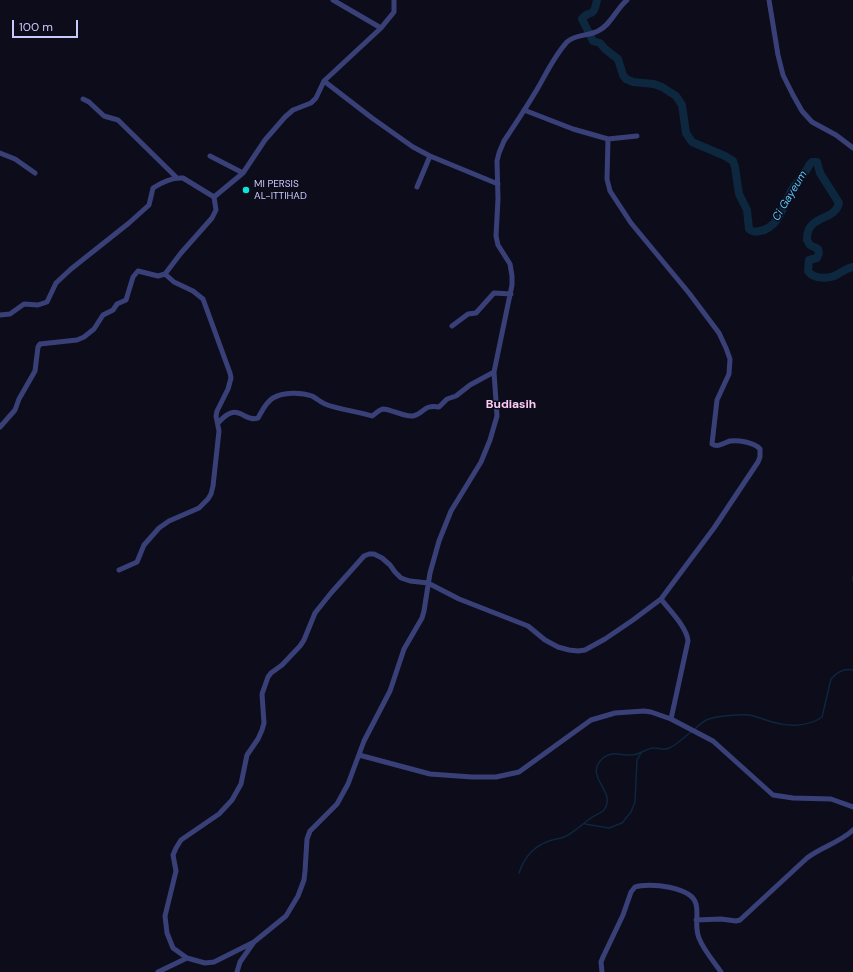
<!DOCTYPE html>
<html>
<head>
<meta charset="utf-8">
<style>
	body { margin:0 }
	#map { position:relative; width:853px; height:972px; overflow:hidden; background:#0c0c1b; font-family:"DM Sans",sans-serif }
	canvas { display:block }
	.scale { position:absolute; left:12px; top:20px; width:66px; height:18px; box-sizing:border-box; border:2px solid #c9cafc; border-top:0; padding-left:5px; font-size:12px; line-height:14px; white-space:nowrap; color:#c9cafc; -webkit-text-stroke:3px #0c0c1b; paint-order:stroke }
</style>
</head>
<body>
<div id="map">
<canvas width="853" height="972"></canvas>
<div class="scale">100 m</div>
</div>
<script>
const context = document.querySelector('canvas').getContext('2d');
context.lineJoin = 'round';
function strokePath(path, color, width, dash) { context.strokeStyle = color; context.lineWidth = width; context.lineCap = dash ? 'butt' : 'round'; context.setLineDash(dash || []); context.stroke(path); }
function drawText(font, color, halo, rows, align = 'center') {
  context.font = font + ' "DM Sans",sans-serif'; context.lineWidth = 3; context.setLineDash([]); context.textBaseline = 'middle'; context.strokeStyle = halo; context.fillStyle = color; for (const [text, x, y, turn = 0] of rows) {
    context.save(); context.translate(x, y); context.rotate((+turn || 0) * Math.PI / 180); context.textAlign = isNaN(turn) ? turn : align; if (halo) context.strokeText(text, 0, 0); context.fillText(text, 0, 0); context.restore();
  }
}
strokePath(new Path2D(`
	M853,576V581
	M694,730C698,726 704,720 709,719C717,716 741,714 749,715C756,716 765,720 772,722C789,727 808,727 822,717L831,679C837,672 844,668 853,670
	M585,824L609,828L622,823L631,812L635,802L637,760L641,753
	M519,873C524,858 534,846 549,841C554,839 559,839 564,837C574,833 582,824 591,818C595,815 600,814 604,810C618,791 582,777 603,758C613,750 621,756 632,755C640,755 646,748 654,748C660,748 664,751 669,748C677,745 684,737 691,732`), '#0d273e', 1.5);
strokePath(new Path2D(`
	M597,0C593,21 589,8 582,19L593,41L600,43L605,49L618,59L623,75L626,79L633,82L654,84L662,87L676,96L682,105L686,133L692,142L725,156L733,161L735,167L739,194L747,210L749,229C752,232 756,232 760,231C778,228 783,207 790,193C794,185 801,179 805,172C808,169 808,165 812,162H817L820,173L839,203C835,222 806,214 807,240L810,245L818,249L819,253L817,258L809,260L808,271C814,280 830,279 838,274C844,271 847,268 853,267`), '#0d273e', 8);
strokePath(new Path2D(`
	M333,0L381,28
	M769,0L778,55L783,75L793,95L802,111L812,122L836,135L853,148
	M324,81L372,118L413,147L430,156L498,184
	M83,99L89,102L104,116L118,120L177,178
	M608,139L637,136
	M0,153L15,159L35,173
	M210,156L243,173
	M417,187L430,156
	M214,197L243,173L265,140L285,117L293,110L311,103L316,98L324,81L381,28L394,12V0
	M0,315L10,314L24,304L38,305L47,302L56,283L71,269L129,223L149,205L153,188C162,182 172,177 183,178L214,197L216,210L212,218L181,253L165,274L174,282L193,291L203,299L230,373L231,378L228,389L217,411L216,416L219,431L213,486L211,494L208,499L199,508L169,521L159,528L144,545L137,562L119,570
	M452,326L468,314L476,313L494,293L511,294
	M218,423C222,419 226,414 231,413C240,409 248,422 258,418C262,411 266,402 273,398C283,392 301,392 312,396C316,398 320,402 325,404C340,410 357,411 372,416C376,414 378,410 383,409C391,409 403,417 413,416C424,414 423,404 439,407L447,399L456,396L470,385L494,372
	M0,427L15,410L19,399L35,371L38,347L40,344L77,340L84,337L94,329L103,315L113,310L117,304L126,300L133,277L138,271L158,276L165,274
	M661,599C669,610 687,627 688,641L671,719
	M359,755L430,774L472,777H496L519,772L591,720L615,713L644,711L651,712L671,719L713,741L773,795L793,798L831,799L853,807
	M696,920L721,919L736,921L740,920L807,858C821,847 839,843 853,830
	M187,958L173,948L167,933L165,916L176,871L173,855L176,848L181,840L219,814L232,800L241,784L247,755L258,739L262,730L264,723L262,694L268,677L271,673L282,665L300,646L304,640L315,613L331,593L364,556L369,554H374L382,558L390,565L395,572L401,578L410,581L428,583L459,599L528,626L545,640L558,647L569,650L578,651L585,650L605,639L633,620L661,599L714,528L758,462L760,457V449C754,442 738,440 730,441C723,443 718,448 712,444L717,400L729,374L730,359L726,348L719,333L689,293L631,223L610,191L607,179L608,139L573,129L524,110
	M158,972L187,958L205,963L214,962L254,942L286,916L298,896L304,880L305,871L307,839L310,831L337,804L348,784L364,741L390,691L404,649L422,618L424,611L430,573L439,541L451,511L481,462L490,440L497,416L494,372L512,285V276L510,264L498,245L496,236L498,199L497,161L499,153L504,141C516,123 528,105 539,86C547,72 555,55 567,42C575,34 589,36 598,31C611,25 616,9 627,0
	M237,972L240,962L254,942
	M602,972L601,962L603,957L623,915L631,892L635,887C649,882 692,887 696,904C699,915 694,926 699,938C703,949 714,962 721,972`), '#394078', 5);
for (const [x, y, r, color] of [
	[246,190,4,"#0be6dc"]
]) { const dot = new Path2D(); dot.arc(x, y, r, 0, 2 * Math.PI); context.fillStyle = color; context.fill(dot); strokePath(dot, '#0c0c1b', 1.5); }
drawText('10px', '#c9cafc', '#0c0c1b', [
	["MI PERSIS",254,184],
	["AL-ITTIHAD",254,196]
], 'left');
drawText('italic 11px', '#5cc6f7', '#0c0c1b', [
	["Ci Gayeum",790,196,-59]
]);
drawText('bold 12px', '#fdcaf2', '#0c0c1b', [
	["Budiasih",511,405]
]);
</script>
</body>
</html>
